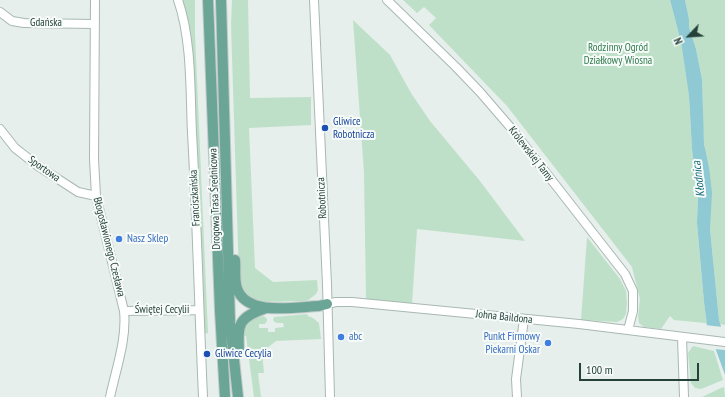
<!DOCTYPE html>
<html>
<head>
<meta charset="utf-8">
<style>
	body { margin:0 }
	#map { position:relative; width:725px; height:397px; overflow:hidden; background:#e6efeb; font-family:"PT Sans Narrow",sans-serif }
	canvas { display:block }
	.north { position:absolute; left:669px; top:16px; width:40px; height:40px; -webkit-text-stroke:3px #f7fbf9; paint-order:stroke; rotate:245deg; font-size:11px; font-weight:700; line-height:16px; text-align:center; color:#24423a }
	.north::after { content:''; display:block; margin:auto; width:14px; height:18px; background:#24423a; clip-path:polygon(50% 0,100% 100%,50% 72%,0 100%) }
	.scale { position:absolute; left:579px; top:363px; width:120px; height:18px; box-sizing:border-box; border:2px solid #24423a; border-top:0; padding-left:5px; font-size:12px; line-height:14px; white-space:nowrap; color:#24423a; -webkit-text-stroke:3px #f7fbf9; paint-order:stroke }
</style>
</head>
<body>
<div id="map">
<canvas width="725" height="397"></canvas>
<div class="north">N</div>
<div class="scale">100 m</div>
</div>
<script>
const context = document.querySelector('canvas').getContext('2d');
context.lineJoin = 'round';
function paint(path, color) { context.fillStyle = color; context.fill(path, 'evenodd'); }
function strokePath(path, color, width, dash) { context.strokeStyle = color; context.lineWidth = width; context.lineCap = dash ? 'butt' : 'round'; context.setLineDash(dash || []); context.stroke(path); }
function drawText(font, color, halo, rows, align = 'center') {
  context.font = font + ' "PT Sans Narrow",sans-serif'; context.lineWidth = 4; context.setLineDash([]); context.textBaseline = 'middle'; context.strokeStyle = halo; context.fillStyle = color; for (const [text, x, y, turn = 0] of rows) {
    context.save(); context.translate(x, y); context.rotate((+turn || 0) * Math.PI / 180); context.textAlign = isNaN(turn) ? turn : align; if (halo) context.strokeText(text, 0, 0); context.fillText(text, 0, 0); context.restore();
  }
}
paint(new Path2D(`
	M183,0H195V34L208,333L204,334L191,33Z
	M232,0H248L250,98L311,97V125L249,128L255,268L273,282L317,280L318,290L316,294L307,301L257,302L249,298L244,290L239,277L231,25Z
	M403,0H670L681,42L689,96L692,149L698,195L697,223L704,302L707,325L705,323L674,320L670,316L661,329L644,327L639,323L638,316L640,299L632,267L507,106L429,25L436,18L424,7L417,13Z
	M685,0H725V325L720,324L719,320L710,229L709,167L705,152L703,131L702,79L696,49L689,27V19Z
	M353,20L390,55L411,93L430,121L480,181L525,241L417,229L412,304L366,299L364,173Z
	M587,237L620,279L626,291L627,304L626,314L623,319L617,322L581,320Z
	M307,314L308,316L313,318L319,323L321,339L276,341L262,352L264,373H258L261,397H254L246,336H242L245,323L255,317L264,316L267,319V321L265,324H259V328H268V332H275V328L284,327L283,323C279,323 275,324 273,320L274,317Z
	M693,346L714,351L723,380L701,389L695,388L691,383L688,353Z
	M724,387L725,397H702L721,388Z`), '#bfe0c8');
paint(new Path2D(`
	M670,0H685L689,19V27L696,49L702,79L704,144L709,167L712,193L710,229L719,320L725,339V375L707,325L704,302L697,223L698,195L692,149L689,96L681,42Z`), '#8ec9d4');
paint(new Path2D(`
	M705,325L723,327L725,332V350L714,349Z`), '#e6efeb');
const minor = new Path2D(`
	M95,0L94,159L96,196L124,311C127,339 116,369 110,397
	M178,0C192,41 190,90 192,133C197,221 199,309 203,397
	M314,0L327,284L330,397
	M387,0L456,67L480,92L511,128L625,274L633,291V311L628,330
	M0,12L12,21L24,23L95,24
	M0,129L15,148L38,166L78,192L96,196
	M327,304L336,302H352L579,324L725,342
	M124,311L199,310
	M682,337L684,397
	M517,397L516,379L524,319`);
const major = new Path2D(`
	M208,0L220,311L225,397
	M221,0L230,322L238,397
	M235,260C236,268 234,280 237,288C246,317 296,307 319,306L327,304
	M239,353C238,324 237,318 266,308`);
strokePath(minor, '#a8b8b2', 10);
strokePath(major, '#c2cac8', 12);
strokePath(minor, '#fff', 8);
strokePath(major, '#6aa596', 10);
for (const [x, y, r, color] of [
	[325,128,4,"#1a4fb4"],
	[119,239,4,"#3f7fe0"],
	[341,337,4,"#3f7fe0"],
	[548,343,4,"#3f7fe0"],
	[207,354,4,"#1a4fb4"]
]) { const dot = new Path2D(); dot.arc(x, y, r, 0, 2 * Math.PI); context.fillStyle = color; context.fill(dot); strokePath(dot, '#f7fbf9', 1.5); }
drawText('11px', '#24423a', '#f7fbf9', [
	["Gdańska",46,23],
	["Królewskiej Tamy",531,154,52],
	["Sportowa",44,169,35],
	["Franciszkańska",195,198,-93],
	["Robotnicza",322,198,-93],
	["Drogowa Trasa Średnicowa",215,199,-92],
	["Błogosławionego Czesława",109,247,76],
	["Świętej Cecylii",162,310],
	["Johna Baildona",504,317,6]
]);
drawText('11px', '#2d7a4b', '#f7fbf9', [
	["Rodzinny Ogród",618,48],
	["Działkowy Wiosna",618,61]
]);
drawText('11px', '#164399', '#f7fbf9', [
	["Gliwice",333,122],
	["Robotnicza",333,135],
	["Gliwice Cecylia",215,354]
], 'left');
drawText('11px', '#366cbe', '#f7fbf9', [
	["Nasz Sklep",127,239],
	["abc",349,337],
	["Punkt Firmowy",540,337,"right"],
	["Piekarni Oskar",540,350,"right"]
], 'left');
drawText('italic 12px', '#1c6f80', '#f7fbf9', [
	["Kłodnica",699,179,-97]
]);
</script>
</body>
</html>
